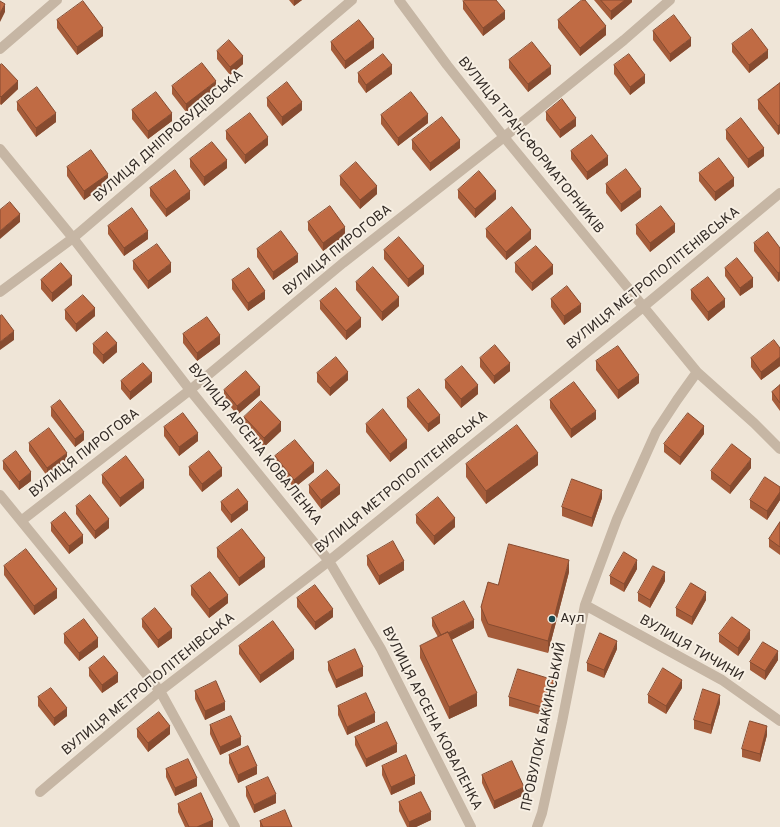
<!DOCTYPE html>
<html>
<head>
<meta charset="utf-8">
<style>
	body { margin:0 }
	canvas { display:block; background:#efe5d7 }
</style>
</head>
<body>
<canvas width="780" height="827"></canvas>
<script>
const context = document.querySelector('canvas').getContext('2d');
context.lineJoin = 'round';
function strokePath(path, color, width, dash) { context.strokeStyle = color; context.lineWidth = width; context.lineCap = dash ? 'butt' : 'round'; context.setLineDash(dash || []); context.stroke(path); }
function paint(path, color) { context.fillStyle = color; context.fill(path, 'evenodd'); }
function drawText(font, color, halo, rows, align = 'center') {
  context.font = font + ' Overpass,sans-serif'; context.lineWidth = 4; context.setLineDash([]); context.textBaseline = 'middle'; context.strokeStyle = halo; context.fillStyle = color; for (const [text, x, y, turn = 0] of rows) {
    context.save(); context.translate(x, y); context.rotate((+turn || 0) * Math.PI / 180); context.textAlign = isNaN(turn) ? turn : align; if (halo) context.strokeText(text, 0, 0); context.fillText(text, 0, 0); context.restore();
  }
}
strokePath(new Path2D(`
	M399,0L447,65L504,137L697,372L754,423L780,449
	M0,49L57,0
	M0,149L73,238L190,390L329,561L381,649L471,827
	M0,292L73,238L352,0
	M0,495L160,691L235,827
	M21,521L190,390L343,263L504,137L624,40L670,0
	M585,605L722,680L780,721
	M40,792L160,691L329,561L643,307L780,193
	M537,827L542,813L562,722L585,605L617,519L656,432L677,400L697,372`), '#c6b6a4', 10);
paint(new Path2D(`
	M289,0H302L294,6Z
	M594,0H632V2L611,20Z
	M463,1L505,19L483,36L463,9Z
	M57,20L103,36L77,55L57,28Z
	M558,20L606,35L580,56L558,28Z
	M653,31L691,46L670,62L653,40Z
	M331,42L374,48L345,69L331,50Z
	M732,44L768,58L749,73L732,52Z
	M217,51L243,64L230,75L217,59Z
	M509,60L551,74L528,92L509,68Z
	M0,65L18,89L1,105L0,104Z
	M614,65L645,83L630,95L614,74Z
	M358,73L392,74L366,93L358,82Z
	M780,83V133L778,135L758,109V100Z
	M172,86L216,90L186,112L172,94Z
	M267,98L302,110L282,126L267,106Z
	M17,102L56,122L36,137L17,110Z
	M132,110L172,121L148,139L132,119Z
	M546,112L576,126L560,138L546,120Z
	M381,115L428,123L398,146L381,124Z
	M726,130L764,156L748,168L726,139Z
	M226,131L268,145L245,164L226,139Z
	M412,140L460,148L430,171L412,149Z
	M571,151L608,165L587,180L571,159Z
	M190,159L227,168L204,186L190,167Z
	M67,167L108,183L84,200L67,176Z
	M699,173L734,186L715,201L699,181Z
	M340,176L377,194L360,209L340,185Z
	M606,184L641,197L621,212L606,193Z
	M150,188L190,199L166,217L150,196Z
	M458,190L496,199L475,218L458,198Z
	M308,222L345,235L323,251L308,230Z
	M636,225L675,232L650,252L636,234Z
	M108,226L148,239L124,256L108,234Z
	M486,229L531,239L506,260L486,237Z
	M754,243L780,248V280L778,282L754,251Z
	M257,249L298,262L273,280L257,257Z
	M384,250L424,274L408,287L384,259Z
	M133,261L171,272L148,289L133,269Z
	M515,263L553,274L532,291L515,272Z
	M725,268L753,287L740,296L725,276Z
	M41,280L72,285L52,302L41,289Z
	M232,280L265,299L248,311L232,289Z
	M356,282L399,306L382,321L356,290Z
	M691,290L725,307L708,321L691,299Z
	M551,299L581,312L564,325L551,307Z
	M320,301L361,327L346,340L320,309Z
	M65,310L95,316L76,332L65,319Z
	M183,334L220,344L197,361L183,343Z
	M93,344L117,352L103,364L93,353Z
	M780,348V366L761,380L751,367V358Z
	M480,358L510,371L494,384L480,367Z
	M596,361L639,383L618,399L596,370Z
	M317,373L348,380L330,396L317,382Z
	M445,380L478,394L461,408L445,388Z
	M121,381L152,382L130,400L121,389Z
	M780,385V411L772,400V392Z
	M224,390L260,395L237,415L224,398Z
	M407,398L440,423L428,432L407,407Z
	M550,400L596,419L571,438L550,408Z
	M51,407L84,440L75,447L51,416Z
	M244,417L281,431L264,447L244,425Z
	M366,424L407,448L390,462L366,432Z
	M164,427L198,441L179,456L164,436Z
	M704,434L680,465L664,452V444Z
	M29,443L67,461L47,476L29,451Z
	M275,456L314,472L294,488L275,465Z
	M3,461L31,481L19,490L3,469Z
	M466,464L538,465L486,504L466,477Z
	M189,467L222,476L202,492L189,475Z
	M751,468L730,494L711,479V471Z
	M102,475L144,488L120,507L102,483Z
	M309,485L340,494L321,509L309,493Z
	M780,487V500L767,520L750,508V500Z
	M602,498L592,527L562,516V507Z
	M221,502L248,510L231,523L221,510Z
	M76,506L109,528L95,539L76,514Z
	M416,515L455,527L434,545L416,523Z
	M780,522V555L769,547V539Z
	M51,523L83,543L69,554L51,531Z
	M217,548L265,567L239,586L217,557Z
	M367,556L404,570L379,585L367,565Z
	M4,566L57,598L34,615L4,575Z
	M637,569L624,592L610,584V576Z
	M569,572L548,653L488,637L481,620V607L498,585Z
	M665,581L650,608L638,601V593Z
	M191,586L228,603L209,618L191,595Z
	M297,598L333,617L315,630L297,607Z
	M706,600L692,625L676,616V608Z
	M432,618L474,628L451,640L477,706L449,719L420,658V646L438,637L432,626Z
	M142,619L172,638L158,648L142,627Z
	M64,634L98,647L79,661L64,643Z
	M719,634L750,639L738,656L719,642Z
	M239,646L294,659L260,683L239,654Z
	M617,649L604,678L587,671V663Z
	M778,660L765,680L750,670V662Z
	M328,662L363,676L336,688L328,670Z
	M89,668L118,682L102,693L89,676Z
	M554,688L545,716L509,706V697Z
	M682,688L666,714L648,703V695Z
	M195,691L225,710L205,720L195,699Z
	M38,697L67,716L54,726L38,706Z
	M720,703L711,734L694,729V720Z
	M338,706L375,722L347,735L338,715Z
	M210,725L241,745L220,755L210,734Z
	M137,729L170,734L148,752L137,737Z
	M767,735L760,762L742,757V749Z
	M355,737L397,752L366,767L355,745Z
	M229,755L257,774L238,783L229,763Z
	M382,766L415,784L391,795L382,775Z
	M166,769L197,786L175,796L166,777Z
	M482,775L524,795L494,809L482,783Z
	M246,787L276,803L254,813L246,796Z
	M399,802L431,820L416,827H407L399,811Z
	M178,804L213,827H185L178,812Z
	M260,821L292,827H260Z`), '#a55c3a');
paint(new Path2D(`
	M294,0H302L294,6Z
	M625,0H632V2L611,20V11Z
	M5,4V12L0,22V13Z
	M505,11V19L483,36V28Z
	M606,26V35L580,56V48Z
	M103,28V36L77,55V47Z
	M691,38V46L670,62V54Z
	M374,39V48L345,69V61Z
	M768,50V58L749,73V65Z
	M243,56V64L230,75V67Z
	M392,65V74L366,93V85Z
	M551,66V74L528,92V84Z
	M645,75V83L630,95V87Z
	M18,81V89L1,105V97Z
	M216,81V90L186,112V104Z
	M302,102V110L282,126V117Z
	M56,113V122L36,137V128Z
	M172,113V121L148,139V131Z
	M428,114V123L398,146V138Z
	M576,118V126L560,138V130Z
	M780,124V133L778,135V126Z
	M268,137V145L245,164V155Z
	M460,140V148L430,171V163Z
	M764,148V156L748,168V159Z
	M608,156V165L587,180V172Z
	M227,160V168L204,186V177Z
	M108,174V183L84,200V191Z
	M734,178V186L715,201V192Z
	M377,186V194L360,209V200Z
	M641,189V197L621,212V204Z
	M190,191V199L166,217V209Z
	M496,191V199L475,218V209Z
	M20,214V222L0,239V231Z
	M675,224V232L650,252V243Z
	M345,227V235L323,251V243Z
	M531,230V239L506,260V252Z
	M148,231V239L124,256V248Z
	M298,254V262L273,280V272Z
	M171,263V272L148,289V281Z
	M553,265V274L532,291V283Z
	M424,266V274L408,287V279Z
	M780,272V280L778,282V273Z
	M72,276V285L52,302V293Z
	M753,278V287L740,296V288Z
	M265,291V299L248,311V303Z
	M399,297V306L382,321V312Z
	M725,299V307L708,321V312Z
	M581,304V312L564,325V316Z
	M95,308V316L76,332V324Z
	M361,318V327L346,340V331Z
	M14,331V340L0,350V342Z
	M220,335V344L197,361V353Z
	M117,343V352L103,364V355Z
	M780,357V366L761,380V372Z
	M510,363V371L494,384V376Z
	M348,372V380L330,396V388Z
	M152,373V382L130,400V392Z
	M639,375V383L618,399V390Z
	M478,385V394L461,408V399Z
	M260,387V395L237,415V406Z
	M596,411V419L571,438V429Z
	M440,415V423L428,432V424Z
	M281,422V431L264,447V438Z
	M704,426V434L680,465V457Z
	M84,432V440L75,447V439Z
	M198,433V441L179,456V447Z
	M407,440V448L390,462V454Z
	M67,453V461L47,476V468Z
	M538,453V465L486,504V491Z
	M751,459V468L730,494V486Z
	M314,463V472L294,488V480Z
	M222,468V476L202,492V484Z
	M31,472V481L19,490V482Z
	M144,480V488L120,507V498Z
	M340,485V494L321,509V500Z
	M602,490V498L592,527V518Z
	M780,492V500L767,520V511Z
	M248,502V510L231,523V515Z
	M455,518V527L434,545V536Z
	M109,519V528L95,539V531Z
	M83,535V543L69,554V546Z
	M265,558V567L239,586V578Z
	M569,560V572L548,653V641Z
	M637,560V569L624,592V584Z
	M404,561V570L379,585V576Z
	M665,572V581L650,608V600Z
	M57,589V598L34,615V606Z
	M706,592V600L692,625V617Z
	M228,595V603L209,618V609Z
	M333,609V617L315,630V622Z
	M474,620V628L442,645V637Z
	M172,629V638L158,648V640Z
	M750,630V639L738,656V648Z
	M98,638V647L79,661V653Z
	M617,641V649L604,678V670Z
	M294,650V659L260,683V675Z
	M778,651V660L765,680V671Z
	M363,667V676L336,688V680Z
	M118,673V682L102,693V685Z
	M554,680V688L545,716V708Z
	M682,680V688L666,714V706Z
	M477,693V706L449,719V707Z
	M720,695V703L711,734V725Z
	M225,702V710L205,720V711Z
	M67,708V716L54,726V718Z
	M375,713V722L347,735V727Z
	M170,726V734L148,752V743Z
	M767,726V735L760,762V754Z
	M241,737V745L220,755V747Z
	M397,744V752L366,767V759Z
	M257,766V774L238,783V775Z
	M415,776V784L391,795V787Z
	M197,778V786L175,796V788Z
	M524,787V795L494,809V801Z
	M276,794V803L254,813V805Z
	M431,812V820L416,827H409V822Z
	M213,820V827H197Z`), '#864b30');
const building = new Path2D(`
	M464,0H496L505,11L483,28L463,1Z
	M582,0H585L606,26L580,48L558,20Z
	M601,0H625L611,11Z
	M0,1L5,4L0,13Z
	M83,1L103,28L77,47L57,20Z
	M674,15L691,38L670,54L653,31Z
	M359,20L374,39L345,61L331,42Z
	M752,29L768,50L749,65L732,44Z
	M229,40L243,56L230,67L217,51Z
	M532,42L551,66L528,84L509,60Z
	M383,54L392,65L366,85L358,73Z
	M629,54L645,75L630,87L614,65Z
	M202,63L216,81L186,104L172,86Z
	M2,64L18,81L1,97L0,96V65Z
	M287,82L302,102L282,117L267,98Z
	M780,83V124L778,126L758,100Z
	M37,87L56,113L36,128L17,102Z
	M156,92L172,113L148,131L132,110Z
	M411,92L428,114L398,138L381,115Z
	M562,99L576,118L560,130L546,112Z
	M250,113L268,137L245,155L226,131Z
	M442,117L460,140L430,163L412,140Z
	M741,118L764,148L748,159L726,130Z
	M592,135L608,156L587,172L571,151Z
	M212,142L227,160L204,177L190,159Z
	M91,150L108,174L84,191L67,167Z
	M719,158L734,178L715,192L699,173Z
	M356,162L377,186L360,200L340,176Z
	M626,169L641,189L621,204L606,184Z
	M175,170L190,191L166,209L150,188Z
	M479,171L496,191L475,209L458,190Z
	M10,202L20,214L0,231V210Z
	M330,206L345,227L323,243L308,222Z
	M661,206L675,224L650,243L636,225Z
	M512,207L531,230L506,252L486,229Z
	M132,208L148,231L124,248L108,226Z
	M281,231L298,254L273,272L257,249Z
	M768,232L780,248V272L778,273L754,243Z
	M399,237L424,266L408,279L384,250Z
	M157,244L171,263L148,281L133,261Z
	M536,246L553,265L532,283L515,263Z
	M737,258L753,278L740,288L725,268Z
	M61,263L72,276L52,293L41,280Z
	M373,267L399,297L382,312L356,282Z
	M249,268L265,291L248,303L232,280Z
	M708,277L725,299L708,312L691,290Z
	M567,286L581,304L564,316L551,299Z
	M336,288L361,318L346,331L320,301Z
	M83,295L95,308L76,324L65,310Z
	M2,315L14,331L0,342V316Z
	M207,317L220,335L197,353L183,334Z
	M107,332L117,343L103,355L93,344Z
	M774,340L780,348V357L761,372L751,358Z
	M495,345L510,363L494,376L480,358Z
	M618,346L639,375L618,390L596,361Z
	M336,357L348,372L330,388L317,373Z
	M143,363L152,373L130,392L121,381Z
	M462,366L478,385L461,399L445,380Z
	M246,371L260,387L237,406L224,390Z
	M574,382L596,411L571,429L550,400Z
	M780,385V403L772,392Z
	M419,389L440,415L428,424L407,398Z
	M60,400L84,432L75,439L51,407Z
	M261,401L281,422L264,438L244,417Z
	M383,409L407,440L390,454L366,424Z
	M183,413L198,433L179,447L164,427Z
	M688,413L704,426L680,457L664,444Z
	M517,425L538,453L486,491L466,464Z
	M49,428L67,453L47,468L29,443Z
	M295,440L314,463L294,480L275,456Z
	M732,444L751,459L730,486L711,471Z
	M16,451L31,472L19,482L3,461Z
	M209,451L222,468L202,484L189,467Z
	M126,456L144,480L120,498L102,475Z
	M327,470L340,485L321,500L309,485Z
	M765,477L780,487V492L767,511L750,500Z
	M572,479L602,490L592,518L562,507Z
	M238,489L248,502L231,515L221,502Z
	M90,495L109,519L95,531L76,506Z
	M438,497L455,518L434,536L416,515Z
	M65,512L83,535L69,546L51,523Z
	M780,522V547L769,539Z
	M242,529L265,558L239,578L217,548Z
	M393,541L404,561L379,576L367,556Z
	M509,544L569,560L548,641L488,624L481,607L488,582L498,585Z
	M26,549L57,589L34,606L4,566Z
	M624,552L637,560L624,584L610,576Z
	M653,566L665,572L650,600L638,593Z
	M210,572L228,595L209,609L191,586Z
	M691,583L706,592L692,617L676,608Z
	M315,585L333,609L315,622L297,598Z
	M464,601L474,620L448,633V632L441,635L432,618Z
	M155,608L172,629L158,640L142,619Z
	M732,617L750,630L738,648L719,634Z
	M84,619L98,638L79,653L64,634Z
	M273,621L294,650L260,675L239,646Z
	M448,632L477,693L449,707L420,646Z
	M600,633L617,641L604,670L587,663Z
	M763,642L778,651L765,671L750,662Z
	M355,649L363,667L336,680L328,662Z
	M104,656L118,673L102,685L89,668Z
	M663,668L682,680L666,706L648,695Z
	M518,669L554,680L545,708L509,697Z
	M216,681L225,702L205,711L195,691Z
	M51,688L67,708L54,718L38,697Z
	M703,689L720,695L711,725L694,720Z
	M366,693L375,713L347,727L338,706Z
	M159,712L170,726L148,743L137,729Z
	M231,716L241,737L220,747L210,725Z
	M750,721L767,726L760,754L742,749Z
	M387,722L397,744L366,759L355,737Z
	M248,746L257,766L238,775L229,755Z
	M406,755L415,776L391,787L382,766Z
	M188,759L197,778L175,788L166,769Z
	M512,761L524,787L494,801L482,775Z
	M268,777L276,794L254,805L246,787Z
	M421,792L431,812L409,822L399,802Z
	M201,793L213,820L197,827H189L178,804Z
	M285,810L292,827H263L260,821Z`);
paint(building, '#c06b44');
strokePath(building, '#864b30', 1);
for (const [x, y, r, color] of [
	[552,619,4,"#1d4a51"]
]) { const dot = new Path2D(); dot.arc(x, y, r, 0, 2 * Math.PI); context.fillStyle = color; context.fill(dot); strokePath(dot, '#f7efe3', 1.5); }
drawText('14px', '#322a25', '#f7efe3', [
	["ВУЛИЦЯ ДНІПРОБУДІВСЬКА",169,137,-41],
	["ВУЛИЦЯ ТРАНСФОРМАТОРНИКІВ",530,146,51],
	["ВУЛИЦЯ ПИРОГОВА",338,251,-39],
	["ВУЛИЦЯ МЕТРОПОЛІТЕНІВСЬКА",654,279,-39],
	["ВУЛИЦЯ АРСЕНА КОВАЛЕНКА",254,445,51],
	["ВУЛИЦЯ ПИРОГОВА",85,454,-38],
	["ВУЛИЦЯ МЕТРОПОЛІТЕНІВСЬКА",402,483,-39],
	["ВУЛИЦЯ ТИЧИНИ",691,649,30],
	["ВУЛИЦЯ МЕТРОПОЛІТЕНІВСЬКА",149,685,-39],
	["ВУЛИЦЯ АРСЕНА КОВАЛЕНКА",431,719,63],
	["ПРОВУЛОК БАКИНСЬКИЙ",545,727,-78]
]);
drawText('14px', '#322a25', '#f7efe3', [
	["Аул",560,619]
], 'left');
</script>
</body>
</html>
